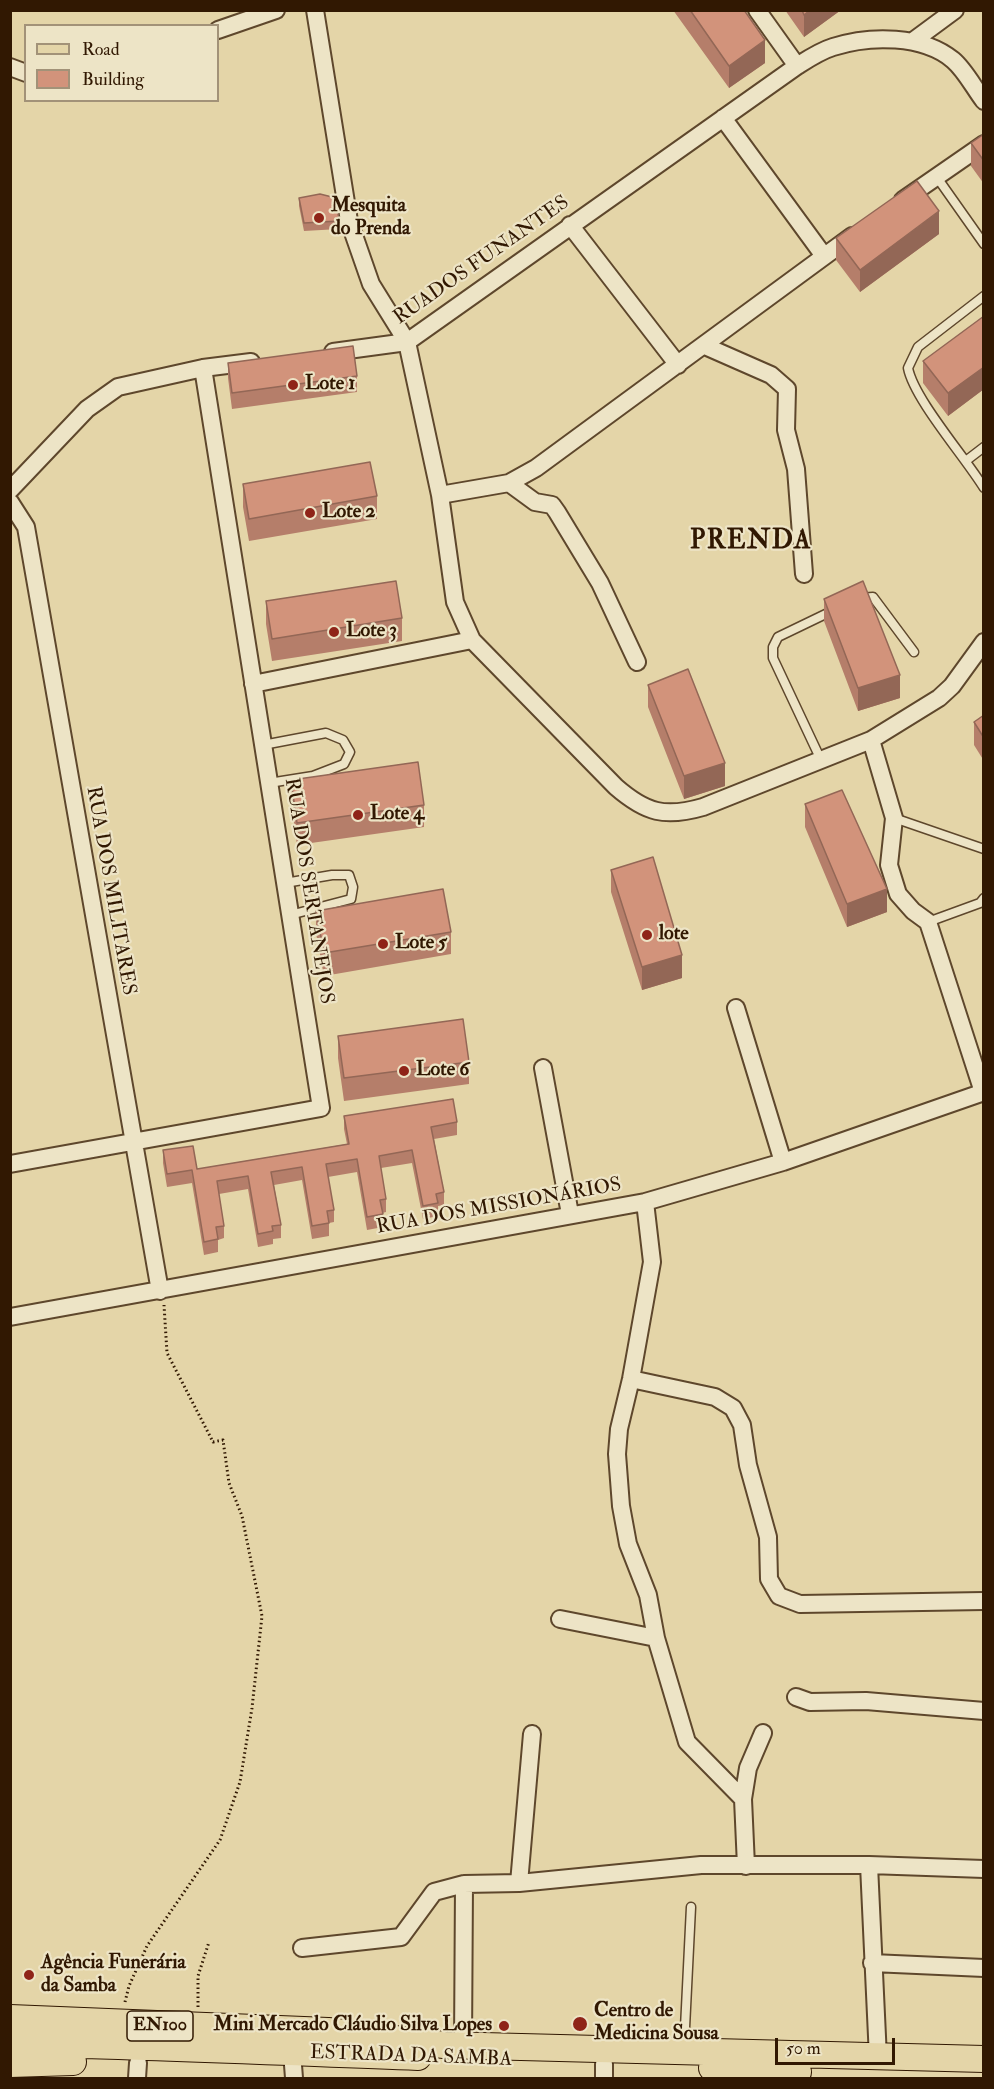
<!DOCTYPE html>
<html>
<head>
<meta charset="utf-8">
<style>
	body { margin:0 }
	#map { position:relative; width:994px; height:2089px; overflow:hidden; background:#e4d5a8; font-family:"IM FELL Double Pica",serif }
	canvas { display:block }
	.frame { position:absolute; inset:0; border:12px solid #311802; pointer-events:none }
	.legend { position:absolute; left:24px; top:24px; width:195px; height:78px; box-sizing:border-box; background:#ede4c6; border:2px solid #a29278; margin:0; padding:8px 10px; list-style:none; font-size:18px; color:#311802 }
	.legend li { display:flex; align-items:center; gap:12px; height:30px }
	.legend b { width:30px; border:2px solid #a29278 }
	.scale { position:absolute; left:775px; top:2038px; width:120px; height:27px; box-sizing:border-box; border:3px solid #311802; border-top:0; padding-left:8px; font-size:18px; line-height:21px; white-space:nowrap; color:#311802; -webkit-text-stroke:4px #ede4c6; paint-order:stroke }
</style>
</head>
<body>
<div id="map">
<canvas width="994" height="2089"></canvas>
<div class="frame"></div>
<ul class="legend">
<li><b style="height:8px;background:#e4d5a8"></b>Road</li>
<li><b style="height:16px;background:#d2937b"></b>Building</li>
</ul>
<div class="scale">50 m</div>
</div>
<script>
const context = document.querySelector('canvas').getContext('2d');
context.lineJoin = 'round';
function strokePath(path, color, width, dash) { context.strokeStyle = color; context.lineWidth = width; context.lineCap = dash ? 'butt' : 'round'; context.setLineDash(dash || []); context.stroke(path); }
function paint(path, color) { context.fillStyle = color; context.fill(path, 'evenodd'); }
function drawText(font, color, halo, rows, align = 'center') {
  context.font = font + ' "IM FELL Double Pica",serif'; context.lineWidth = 4.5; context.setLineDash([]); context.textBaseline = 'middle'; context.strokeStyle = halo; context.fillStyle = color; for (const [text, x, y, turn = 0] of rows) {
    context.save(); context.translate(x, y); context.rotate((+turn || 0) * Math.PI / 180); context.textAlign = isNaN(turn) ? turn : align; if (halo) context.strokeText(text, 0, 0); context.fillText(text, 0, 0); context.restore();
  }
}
const service = new Path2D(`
	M936,176L984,244
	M984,296L918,347L908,368C914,399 965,457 984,488
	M967,460L984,447
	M859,598L873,597L914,652
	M263,745L326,733L343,740L350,752L344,764L313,776L269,783
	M821,760L773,658V647L778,637L834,610
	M894,818L984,849
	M285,883L332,875H349L353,887L351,899L290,915
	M928,922L980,903L984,898
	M684,2048L691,1907`);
const minor = new Path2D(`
	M315,10L349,221L371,284L407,342L440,495L455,602L472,640L616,787C646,813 665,818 703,807L871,740L939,698L952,686L984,642
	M757,10L797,66
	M218,30L276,10
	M913,41L955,10
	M10,67L26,73
	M723,118L824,256
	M903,200L984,144
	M570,225L678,365
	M705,346L771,375L787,389L786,430L796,469L804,574
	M333,352L407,342L797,66C808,59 820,51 833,47C870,35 923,35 953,60C965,70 974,88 984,101
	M509,483L535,502L552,505L557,512L600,583L637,662
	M10,490L87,409L118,387L203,368L251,362
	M440,495L509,483L536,468L852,236
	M10,502L26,527L160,1291
	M253,684L472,640
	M871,740L894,818L889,865L898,894L913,911L928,922L983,1092
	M736,1008L783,1162
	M543,1068L570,1214
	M10,1164L321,1108L203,368
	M645,1202L652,1262L631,1379L619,1429L617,1454L621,1506L628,1544L648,1595L656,1638L687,1742L743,1799L746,1866
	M10,1317L645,1202L783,1162L984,1092
	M631,1379L715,1397L733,1408L742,1425L748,1465L768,1537L769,1579L779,1596L800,1604L984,1601
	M560,1619L656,1638
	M796,1697L810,1702L866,1701L984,1711
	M743,1799L748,1768L763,1733
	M869,1865L878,2058
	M519,1883L532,1734
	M302,1948L401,1937L434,1892L464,1884
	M872,1963L984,1968
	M463,2045L464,1884L519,1883L701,1865H869L984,1869
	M604,2064V2078
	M293,2065L294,2078
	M137,2078L138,2063`);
const primary = new Path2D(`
	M10,2018L328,2031L444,2045L984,2059
	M10,2043C147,2046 282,2052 418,2057
	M10,2064L73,2062
	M712,2068L798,2072`);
strokePath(service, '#5e472c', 11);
strokePath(minor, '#5e472c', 20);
strokePath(primary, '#311802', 28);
strokePath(new Path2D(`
	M125,2002L129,1986L147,1946L220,1840L240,1782L252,1708L262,1616L242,1516L229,1483L223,1440L213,1442L167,1353L164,1305
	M198,2007V1976L209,1942`), '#311802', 3, [1.5, 3]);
strokePath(service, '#ede4c6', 8);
strokePath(minor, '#ede4c6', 16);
strokePath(primary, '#e4d5a8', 26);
paint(new Path2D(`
	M673,10H744L765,63L729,88Z
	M785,10H841L804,37Z
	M984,134V184L971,166V143Z
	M299,198L339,221V229L304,231L299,206Z
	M939,234L860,292L836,260V238Z
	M984,316V389L948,416L923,383V361Z
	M228,363L357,376V392L232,409L228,378Z
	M243,484L377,496V519L249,541L243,507Z
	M824,599L900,698L858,711L824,621Z
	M266,601L402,618V641L272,661L266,624Z
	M648,685L725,786L684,799L648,707Z
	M984,715V761L974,745V722Z
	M291,780L424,805V827L297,845L291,803Z
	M805,804L887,912L847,927L805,827Z
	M611,870L682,978L642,990L611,892Z
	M316,911L451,932V954L324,976L316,933Z
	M338,1036L469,1062V1084L344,1101L338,1058Z
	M344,1116L457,1122V1135L434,1139L444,1192V1205L438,1206V1216L423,1219L412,1163L381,1168L386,1199V1212L382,1213L383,1227L367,1230L357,1172L328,1177L334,1210V1222L329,1223V1236L312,1239L302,1180L274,1185L281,1225V1238L273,1239V1244L258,1247L248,1189L219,1194L224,1226V1238L218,1240V1252L204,1255L192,1183L167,1187L163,1163V1150L197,1169L347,1144L344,1129Z`), '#b57e6a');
paint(new Path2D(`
	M810,10H841L804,37V15Z
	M765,40V63L729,88V66Z
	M939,211V234L860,292V270Z
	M984,367V389L948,416V393Z
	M900,675V698L858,711V688Z
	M725,763V786L684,799V776Z
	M887,889V912L847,927V904Z
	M682,955V978L642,990V967Z`), '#936756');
const building = new Path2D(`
	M690,10H744L765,40L729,66Z
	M802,10H810L804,15Z
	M984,134V161L971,143Z
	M917,181L939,211L860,270L836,238Z
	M320,194L336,198L339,221L304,223L299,198Z
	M984,316V367L948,393L923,361Z
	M353,346L357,376L232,393L228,363Z
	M370,462L377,496L249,519L243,484Z
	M396,581L402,618L272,639L266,601Z
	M863,581L900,675L858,688L824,599Z
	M688,669L725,763L684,776L648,685Z
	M984,715V738L974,722Z
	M418,762L424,805L297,823L291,780Z
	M842,790L887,889L847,904L805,804Z
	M653,857L682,955L642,967L611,870Z
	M443,889L451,932L324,953L316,911Z
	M463,1019L469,1062L344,1078L338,1036Z
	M453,1099L457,1122L431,1127L444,1192L436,1194L438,1203L423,1206L412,1150L379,1156L386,1199L380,1200L383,1214L367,1217L357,1159L326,1164L334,1210L327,1211L329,1223L312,1226L302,1167L271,1172L281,1225L272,1226L273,1231L258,1234L248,1176L217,1181L224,1226L216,1227L218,1239L204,1242L192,1170L167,1174L163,1150L193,1146L197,1169L349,1144L344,1116Z`);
paint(building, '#d2937b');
strokePath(building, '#936756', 1.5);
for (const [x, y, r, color] of [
	[319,218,6,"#8f2418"],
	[293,385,6,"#8f2418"],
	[310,513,6,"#8f2418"],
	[334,632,6,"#8f2418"],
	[358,815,6,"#8f2418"],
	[647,935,6,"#8f2418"],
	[383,944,6,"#8f2418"],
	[404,1071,6,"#8f2418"],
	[29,1975,6,"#8f2418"],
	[580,2024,8,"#8f2418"],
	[504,2026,6,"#8f2418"]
]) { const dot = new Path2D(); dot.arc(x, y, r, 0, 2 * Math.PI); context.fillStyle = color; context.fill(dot); strokePath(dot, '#ede4c6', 2); }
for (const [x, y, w] of [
	[160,2026,66]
]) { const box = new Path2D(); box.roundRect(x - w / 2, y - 15, w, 30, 4.5); context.fillStyle = '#ede4c6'; context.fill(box); strokePath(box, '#311802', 1.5); }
drawText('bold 18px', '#311802', null, [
	["EN100",160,2026]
]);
drawText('bold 20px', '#311802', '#ede4c6', [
	["Mesquita",331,207],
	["do Prenda",331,230],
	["Lote 1",305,385],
	["Lote 2",322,513],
	["Lote 3",346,632],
	["Lote 4",370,815],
	["lote",659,935],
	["Lote 5",395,944],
	["Lote 6",416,1071],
	["Agência Funerária",41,1964],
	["da Samba",41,1987],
	["Centro de",594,2012],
	["Medicina Sousa",594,2035],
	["Mini Mercado Cláudio Silva Lopes",492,2026,"right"]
], 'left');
drawText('20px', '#311802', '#ede4c6', [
	["RUADOS FUNANTES",482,261,-35],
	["RUA DOS MILITARES",110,891,80],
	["RUA DOS SERTANEJOS",308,891,81],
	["RUA DOS MISSIONÁRIOS",499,1207,-10],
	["ESTRADA DA SAMBA",411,2057,2]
]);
context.letterSpacing = '1.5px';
drawText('bold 26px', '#311802', '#ede4c6', [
	["PRENDA",751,542]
]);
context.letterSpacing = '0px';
</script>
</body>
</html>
